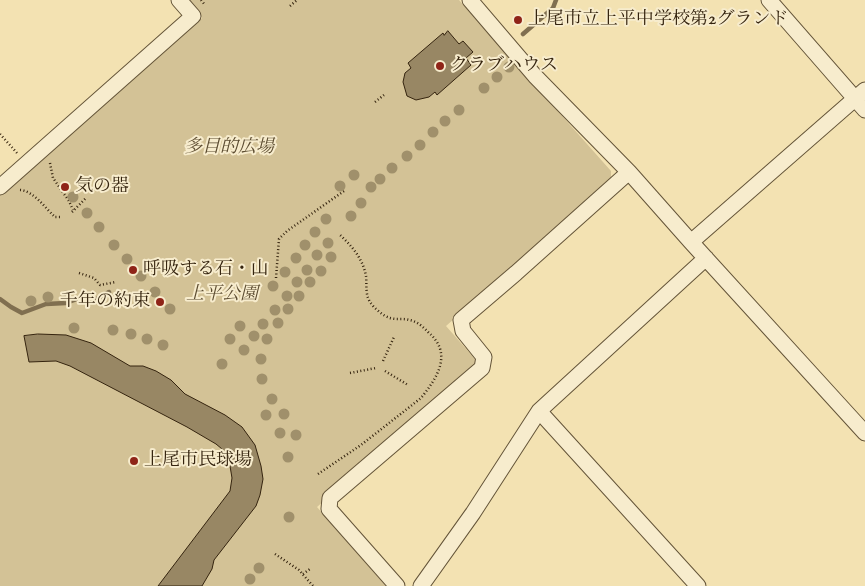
<!DOCTYPE html>
<html>
<head>
<meta charset="utf-8">
<style>
	body { margin:0 }
	canvas { display:block; background:#f3e2b2 }
</style>
</head>
<body>
<canvas width="865" height="586"></canvas>
<script>
const context = document.querySelector('canvas').getContext('2d');
context.lineJoin = 'round';
function paint(path, color) { context.fillStyle = color; context.fill(path, 'evenodd'); }
function strokePath(path, color, width, dash) { context.strokeStyle = color; context.lineWidth = width; context.lineCap = dash ? 'butt' : 'round'; context.setLineDash(dash || []); context.stroke(path); }
function drawText(font, color, halo, rows, align = 'center') {
  context.font = font + ' "IM FELL English","Noto Serif JP",serif'; context.lineWidth = 4; context.setLineDash([]); context.textBaseline = 'middle'; context.strokeStyle = halo; context.fillStyle = color; for (const [text, x, y, turn = 0] of rows) {
    context.save(); context.translate(x, y); context.rotate((+turn || 0) * Math.PI / 180); context.textAlign = isNaN(turn) ? turn : align; if (halo) context.strokeText(text, 0, 0); context.fillText(text, 0, 0); context.restore();
  }
}
paint(new Path2D(`
	M189,0H459L611,171V180L446,326L475,359L476,364L317,507L386,586H0V194L202,18L199,11Z`), '#d3c296');
strokePath(new Path2D(`
	M523,34L553,8L556,0
	M0,299L11,307L22,313L46,304L66,303L77,299L91,300H95L109,292`), '#806f50', 4.5);
const building = new Path2D(`
	M448,31L459,44L463,41L473,52L466,58L471,65L437,95L435,92L429,97L416,100L407,96L403,82L405,73L411,68L408,63L443,33L444,35Z
	M38,334L66,335L91,343L130,366H143L156,371L171,380L185,394L225,415L242,427L255,445L261,466L263,479L260,495L256,506L214,560L212,569L202,586H158L230,491L232,478L229,460L222,449L216,444L187,427L70,366L56,361L29,362L24,336Z`);
paint(building, '#988764');
strokePath(building, '#35240f', 1);
const minor = new Path2D(`
	M470,0L535,76L629,172L691,242L865,433
	M769,0L865,110
	M0,187L193,16L179,0
	M691,242L865,90
	M539,411L698,586
	M397,586L329,509L330,498L482,368L484,357L463,331L461,320L516,273L629,172
	M421,586L473,513L539,411L706,258`);
strokePath(minor, '#645438', 17);
strokePath(new Path2D(`
	M201,0L205,5
	M290,6L297,0
	M375,102L384,95
	M0,134L17,153
	M50,163L53,178L69,201L73,210
	M20,190C34,191 45,208 55,217H60
	M72,212L86,198
	M79,273L94,278L100,285L116,282
	M276,278L279,239L287,231L344,191
	M383,361L394,337
	M385,371L408,385
	M350,373L376,368
	M318,474L361,445L421,398C438,377 453,353 428,332C423,327 417,321 409,320C403,318 396,320 390,318C383,316 374,308 370,302C365,294 367,285 366,276C363,259 352,246 340,235
	M275,554L299,570L313,586
	M303,574L310,569`), '#35240f', 2.5, [1, 2.5]);
strokePath(minor, '#f7eccd', 15);
context.fillStyle = '#a0906b';
for (const [x, y] of [
	[509,67],
	[497,77],
	[484,88],
	[459,110],
	[445,121],
	[433,132],
	[420,145],
	[407,156],
	[392,168],
	[354,175],
	[380,179],
	[340,186],
	[371,187],
	[73,197],
	[361,203],
	[87,213],
	[351,216],
	[326,219],
	[99,227],
	[315,232],
	[328,243],
	[114,245],
	[305,245],
	[317,255],
	[331,257],
	[296,258],
	[127,259],
	[307,270],
	[321,271],
	[285,272],
	[141,276],
	[297,282],
	[310,282],
	[273,286],
	[155,292],
	[66,296],
	[287,296],
	[299,296],
	[48,297],
	[31,301],
	[170,309],
	[288,309],
	[275,310],
	[278,323],
	[263,324],
	[240,326],
	[74,328],
	[113,330],
	[131,334],
	[254,336],
	[147,339],
	[230,339],
	[267,339],
	[163,345],
	[244,350],
	[261,359],
	[222,364],
	[262,379],
	[272,399],
	[284,414],
	[266,415],
	[280,433],
	[296,435],
	[288,457],
	[289,517],
	[259,568],
	[250,579]
]) { context.beginPath(); context.arc(x, y, 5.5, 0, 2 * Math.PI); context.fill(); }
for (const [x, y, r, color] of [
	[518,20,5,"#8f2418"],
	[440,66,5,"#8f2418"],
	[65,187,5,"#8f2418"],
	[133,270,5,"#8f2418"],
	[160,302,5,"#8f2418"],
	[134,461,5,"#8f2418"]
]) { const dot = new Path2D(); dot.arc(x, y, r, 0, 2 * Math.PI); context.fillStyle = color; context.fill(dot); strokePath(dot, '#f7eccd', 2); }
drawText('18px', '#35240f', '#f7eccd', [
	["上尾市立上平中学校第2グランド",528,20],
	["クラブハウス",450,66],
	["気の器",75,187],
	["呼吸する石・山",143,270],
	["千年の約束",150,302,"right"],
	["上尾市民球場",144,461]
], 'left');
drawText('italic 18px', '#5c4c31', '#f7eccd', [
	["多目的広場",229,148],
	["上平公園",222,295]
]);
</script>
</body>
</html>
